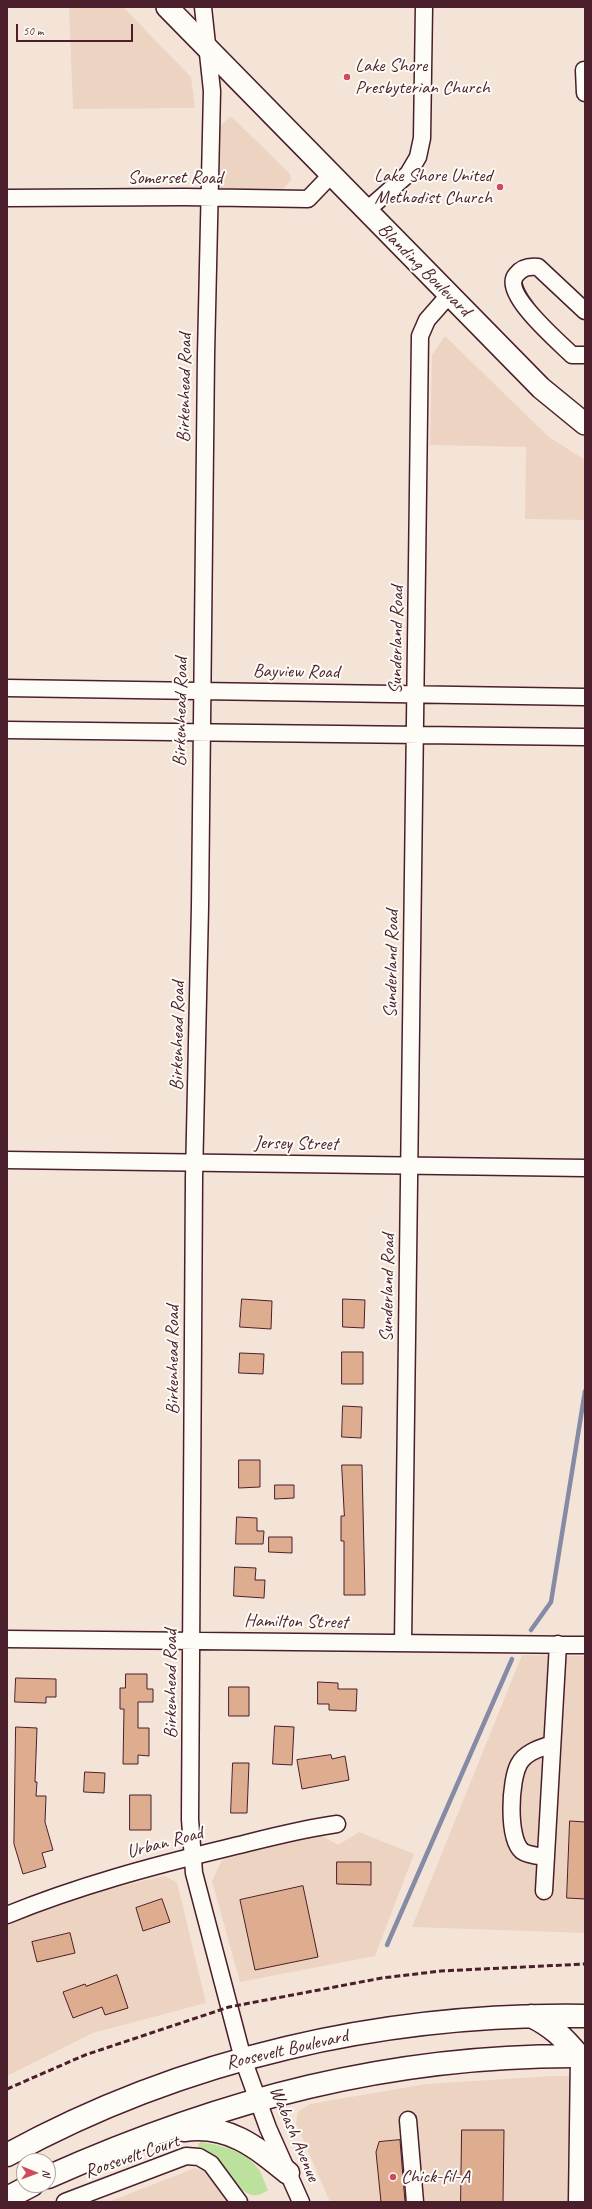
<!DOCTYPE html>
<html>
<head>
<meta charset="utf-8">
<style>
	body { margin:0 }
	#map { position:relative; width:592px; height:2209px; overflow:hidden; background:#f4e4d8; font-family:Caveat,sans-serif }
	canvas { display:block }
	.frame { position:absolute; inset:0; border:8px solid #4a1f2b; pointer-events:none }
	.north { position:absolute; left:16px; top:2153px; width:40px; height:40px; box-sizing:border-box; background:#fdfcf7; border:1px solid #b5a4a5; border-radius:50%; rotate:91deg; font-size:11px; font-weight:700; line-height:16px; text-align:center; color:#4a1f2b }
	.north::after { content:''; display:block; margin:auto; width:14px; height:18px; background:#d1495b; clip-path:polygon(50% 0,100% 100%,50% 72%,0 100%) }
	.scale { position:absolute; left:16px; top:24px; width:117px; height:18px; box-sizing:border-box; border:2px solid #4a1f2b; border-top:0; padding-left:5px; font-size:12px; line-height:14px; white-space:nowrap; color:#4a1f2b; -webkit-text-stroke:3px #fdfcf7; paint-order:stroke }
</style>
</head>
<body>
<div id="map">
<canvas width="592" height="2209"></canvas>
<div class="frame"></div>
<div class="north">N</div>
<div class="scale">50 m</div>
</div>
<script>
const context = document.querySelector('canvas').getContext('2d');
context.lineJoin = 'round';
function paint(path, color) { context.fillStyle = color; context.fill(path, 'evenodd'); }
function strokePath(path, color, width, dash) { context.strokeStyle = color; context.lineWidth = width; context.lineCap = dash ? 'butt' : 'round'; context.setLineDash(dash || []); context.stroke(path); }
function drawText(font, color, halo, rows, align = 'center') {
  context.font = font + ' Caveat,sans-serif'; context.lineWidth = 4; context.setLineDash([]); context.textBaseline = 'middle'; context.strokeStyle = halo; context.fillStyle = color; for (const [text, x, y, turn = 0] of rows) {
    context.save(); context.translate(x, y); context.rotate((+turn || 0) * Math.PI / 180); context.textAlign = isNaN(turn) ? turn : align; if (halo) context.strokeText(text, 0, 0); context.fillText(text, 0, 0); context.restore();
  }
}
paint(new Path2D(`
	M69,7H123L191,77L195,108L73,109Z
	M230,117L233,118L290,174L291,180L280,193H224L214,184L216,130Z
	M445,336L549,437L585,460V520L525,519L526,447L430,445L432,355Z
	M522,1655L585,1656V1933L412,1927Z
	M359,1832L414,1854L375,1956L240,1982L212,1881L222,1860L317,1833L338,1845Z
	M164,1876L177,1882L206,2003L93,2033L7,2076V1922L83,1895Z
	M552,2076H585V2202H330L296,2123L298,2112L310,2104L426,2084Z
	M195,2168L212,2174L229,2202H108Z`), '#edd4c2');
paint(new Path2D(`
	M200,2142C219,2145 244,2150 257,2167C262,2173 264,2182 268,2190C244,2209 230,2171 217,2158C213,2153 204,2150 198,2146Z`), '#bce19c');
strokePath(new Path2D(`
	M531,1630L551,1602L585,1391
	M387,1945L512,1659`), '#868ba5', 4.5);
const building = new Path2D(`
	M242,1299L272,1301L271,1329L240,1327Z
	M343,1299L365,1300L364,1328L343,1327Z
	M342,1352H363V1384H342Z
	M240,1353L264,1354L263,1374L239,1373Z
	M343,1406L362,1407L361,1438L342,1437Z
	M239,1460H260V1487L239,1488Z
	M342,1465H362L365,1595H344V1541H341V1516H344Z
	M275,1485H294V1498L275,1499Z
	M237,1517L257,1518V1531H264L263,1544H236Z
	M269,1537H292V1553L269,1552Z
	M235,1567L256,1568L255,1580H265L264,1598L234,1596Z
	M126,1674H147V1689H153V1702H138V1728H149V1756L138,1755V1764H123L124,1709H120V1688H125Z
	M16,1678L56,1679V1697H46V1703L15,1702Z
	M318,1682L338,1683V1689H357L356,1711L329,1710V1704H318Z
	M229,1687H249V1716H229Z
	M275,1726L294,1727L292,1765L273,1764Z
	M16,1727L37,1728L35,1782H37L36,1796H46L45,1822L53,1850L42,1853L46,1867L23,1874L14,1844Z
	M331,1755L332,1759L345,1756L349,1780L302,1789L297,1760Z
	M233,1763H249L247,1813H231Z
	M85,1772L105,1773L104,1793L84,1792Z
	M130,1795H151V1830H130Z
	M570,1821L585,1822V1899L567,1898Z
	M337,1862H371V1885L337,1884Z
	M303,1886L318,1957L255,1970L240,1900Z
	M162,1899L170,1922L143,1931L136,1908Z
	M70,1933L75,1953L37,1962L32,1942Z
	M117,1975L128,2008L105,2015L102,2007L73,2018L63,1992L85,1984L86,1986Z
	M462,2130H504L503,2202H461Z
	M400,2140L405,2202H381L376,2152L379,2142Z`);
paint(building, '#dead90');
strokePath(building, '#4a1f2b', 1);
const minor = new Path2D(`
	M203,7L212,91L206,355L200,907L194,1178L190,1819L194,1873L243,2059L268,2128L301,2202
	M584,70L585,93
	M7,198L185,197L308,199L331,175
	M366,211L408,174L418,157L422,138L424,7
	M585,311L538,267C529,266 522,267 516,275C501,293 559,342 572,355H585
	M7,688L585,697
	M7,730L585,737
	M7,1160L585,1168
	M7,1639L585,1645
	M403,1643L420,336L427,320L449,295
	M546,1857C539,1856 527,1855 522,1851C507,1838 510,1780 519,1764C525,1752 541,1748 552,1744
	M544,1891L558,1644
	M7,1915C78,1886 152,1866 227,1848C264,1839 300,1829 337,1824
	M408,2120L415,2202
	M65,2202L186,2156L199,2157L211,2164L239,2202
	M577,2202L579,2056`);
const major = new Path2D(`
	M167,7L541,388L585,424`);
const highway = new Path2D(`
	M531,2016C552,2026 564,2038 579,2056
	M184,2130C228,2124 255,2146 288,2173
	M7,2155C184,2058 384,2013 585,2016
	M48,2177C223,2099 393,2054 585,2056
	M7,2198L32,2185`);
strokePath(minor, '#4a1f2b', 19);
strokePath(major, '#4a1f2b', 24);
strokePath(highway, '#4a1f2b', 25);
strokePath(minor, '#fdfcf7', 16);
strokePath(major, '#fdfcf7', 21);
strokePath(highway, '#fdfcf7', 22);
strokePath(new Path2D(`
	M7,2089L85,2055L229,2007L382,1978L441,1971L585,1964`), '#4a1f2b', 3, [6, 3]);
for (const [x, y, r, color] of [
	[347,77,4,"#d1495b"],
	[500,187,4,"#d1495b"],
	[393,2177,4,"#d1495b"]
]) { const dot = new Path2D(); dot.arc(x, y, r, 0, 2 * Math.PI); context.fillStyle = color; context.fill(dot); strokePath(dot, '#fdfcf7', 1.5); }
drawText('19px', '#4a1f2b', '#fdfcf7', [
	["Lake Shore",355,66],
	["Presbyterian Church",355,88],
	["Lake Shore United",492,176,"right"],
	["Methodist Church",492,198,"right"],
	["Chick-fil-A",401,2177]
], 'left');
drawText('19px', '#4a1f2b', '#fdfcf7', [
	["Somerset Road",175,178],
	["Blanding Boulevard",424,270,45],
	["Birkenhead Road",185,388,-89],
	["Sunderland Road",397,640,-89],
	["Bayview Road",296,672,1],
	["Birkenhead Road",181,712,-89],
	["Sunderland Road",392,964,-89],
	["Birkenhead Road",178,1036,-89],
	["Jersey Street",296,1144,1],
	["Sunderland Road",388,1288,-89],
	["Birkenhead Road",173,1360,-90],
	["Hamilton Street",296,1622,1],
	["Birkenhead Road",171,1684,-90],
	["Urban Road",165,1843,-15],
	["Roosevelt Boulevard",287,2050,-13],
	["Wabash Avenue",294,2134,67],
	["Roosevelt Court",132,2157,-19]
]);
</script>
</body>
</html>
